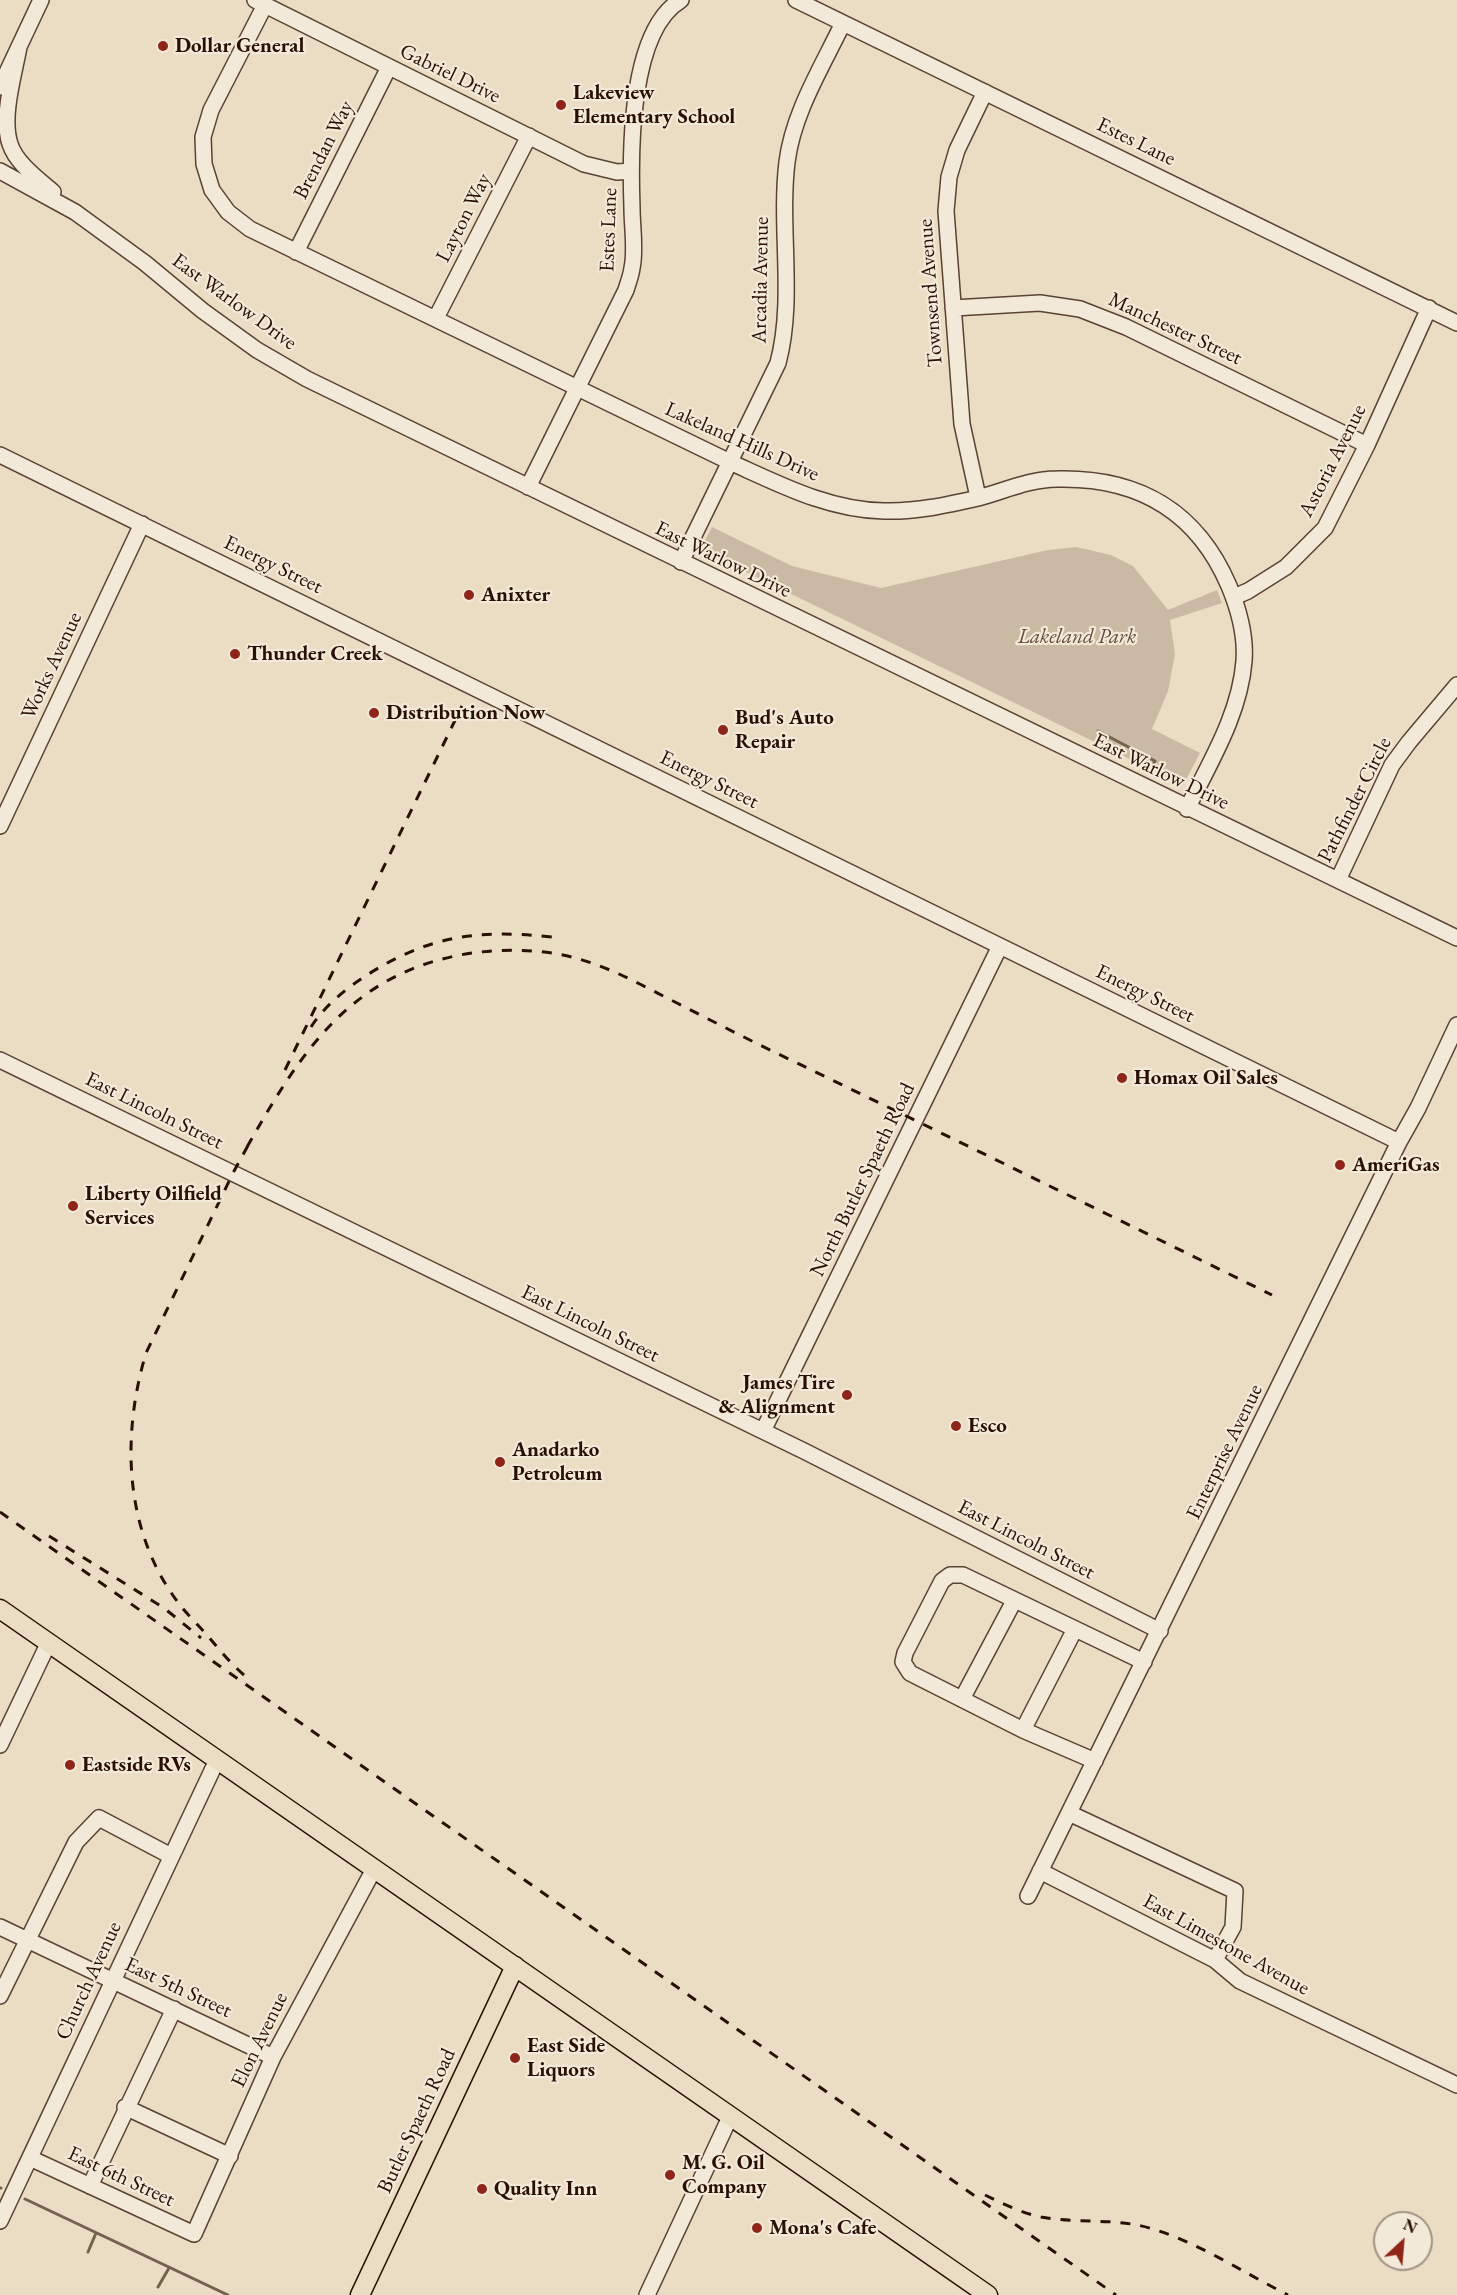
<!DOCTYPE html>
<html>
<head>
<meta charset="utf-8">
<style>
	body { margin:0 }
	#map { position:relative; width:1457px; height:2295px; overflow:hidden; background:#ebddc4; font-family:"EB Garamond",serif }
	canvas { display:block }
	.north { position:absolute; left:1373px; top:2211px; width:60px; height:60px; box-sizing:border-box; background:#f2e9d9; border:2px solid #a29284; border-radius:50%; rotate:26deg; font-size:16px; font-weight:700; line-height:24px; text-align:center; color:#290f04 }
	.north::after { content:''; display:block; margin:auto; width:21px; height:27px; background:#8f2418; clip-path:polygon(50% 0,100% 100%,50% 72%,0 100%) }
</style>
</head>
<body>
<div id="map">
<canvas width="1457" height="2295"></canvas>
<div class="north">N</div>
</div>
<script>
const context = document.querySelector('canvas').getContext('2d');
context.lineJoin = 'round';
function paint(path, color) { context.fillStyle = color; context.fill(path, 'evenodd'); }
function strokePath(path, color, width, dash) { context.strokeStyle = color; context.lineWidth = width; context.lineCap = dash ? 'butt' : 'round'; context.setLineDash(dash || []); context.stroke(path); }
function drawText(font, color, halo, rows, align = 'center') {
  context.font = font + ' "EB Garamond",serif'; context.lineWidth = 4.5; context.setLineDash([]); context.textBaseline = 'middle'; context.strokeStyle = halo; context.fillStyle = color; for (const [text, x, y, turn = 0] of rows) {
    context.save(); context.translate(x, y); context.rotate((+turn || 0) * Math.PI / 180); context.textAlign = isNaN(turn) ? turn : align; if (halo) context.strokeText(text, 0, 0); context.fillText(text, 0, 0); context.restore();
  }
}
paint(new Path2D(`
	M712,527L792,566L881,588L1048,550L1076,547L1111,555L1133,566L1168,610L1217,590L1222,603L1170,620L1175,654L1168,691L1152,729L1200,753L1183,785L705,552L703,544Z`), '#cabaa3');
strokePath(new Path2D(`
	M1098,731L1155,761L1149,773
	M0,2188H1
	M25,2199L228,2295
	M88,2252L96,2233
	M158,2287L169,2268`), '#766150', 3);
const minor = new Path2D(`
	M255,0L584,164L617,172L631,171
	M796,0L1457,323
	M265,5L211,110L203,137L204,164L212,190L228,212L250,229L730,462C779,484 828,510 884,511C916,512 947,505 978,498C1004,491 1030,479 1057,479C1138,477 1197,511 1229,586C1239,610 1246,635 1244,661C1240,714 1210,762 1187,809
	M19,47C14,75 1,117 10,144C16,163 38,179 53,192
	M0,87L41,0
	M0,171L75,212L145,263L203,311L257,350L307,379L1457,938
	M296,252L389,67
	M953,308L1040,303L1080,309L1126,327L1367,445
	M436,318L529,136
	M0,455L1399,1142
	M528,487L626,290C628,283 631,276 632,268C636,250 632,227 632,208C630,153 629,31 681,0
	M978,497L962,424L946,211L949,177L957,150L985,92
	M681,562L778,363C795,299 779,228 787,162C793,113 822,67 843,23
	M1234,597L1248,591L1286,567L1325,528L1367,445L1429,308
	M0,826L142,524
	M1338,880L1392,765L1409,742L1457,685
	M0,1060L804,1451L1160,1631
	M763,1431L1000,946
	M962,1699L1014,1601
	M1023,1730L1075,1629
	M0,1745L49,1642
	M1095,1761L1023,1730L910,1673L903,1662L905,1653L942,1581L950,1575H963L1144,1662
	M1069,1813L1235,1891L1233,1927L1215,1960
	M1040,1871L1215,1960L1240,1981L1457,2085
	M1028,1896L1399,1142L1418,1108L1457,1025
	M0,1927L273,2057
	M0,1996L76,1842L99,1818L171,1856
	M125,2107L230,2156
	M30,2158L194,2234L273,2057L374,1869
	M90,2186L174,2009
	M0,2221L217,1760
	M647,2295L730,2117`);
const major = new Path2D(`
	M0,1609L988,2295
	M360,2295L515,1966`);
strokePath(minor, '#5a4234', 18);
strokePath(major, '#290f04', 21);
strokePath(minor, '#f2e9d9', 15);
strokePath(major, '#ebddc4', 18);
strokePath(new Path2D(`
	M311,1027C323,1008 343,991 361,979C425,936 476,929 552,937
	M285,1070L462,706
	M247,1147C298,1057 346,979 455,956C493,948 542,948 579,959C614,969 645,987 677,1003C716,1023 755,1043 795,1062C954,1139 1113,1217 1272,1295
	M0,1512L1116,2295
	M49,1536L164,1608L201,1638
	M244,1675C231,1664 219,1649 207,1635C198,1625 188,1615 180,1605C124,1533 121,1437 146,1353L233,1173L251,1140
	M985,2195C1003,2204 1022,2213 1041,2217C1073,2223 1106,2219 1137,2225C1187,2235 1242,2272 1288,2295`), '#290f04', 3, [10, 10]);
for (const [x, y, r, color] of [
	[163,46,6,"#8f2418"],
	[561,105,6,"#8f2418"],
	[469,595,6,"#8f2418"],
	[235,654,6,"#8f2418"],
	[374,713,6,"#8f2418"],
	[723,730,6,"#8f2418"],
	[1122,1078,6,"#8f2418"],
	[1340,1165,6,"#8f2418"],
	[73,1206,6,"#8f2418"],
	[847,1395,6,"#8f2418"],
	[956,1426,6,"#8f2418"],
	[500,1462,6,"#8f2418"],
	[70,1765,6,"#8f2418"],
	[515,2058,6,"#8f2418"],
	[670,2175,6,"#8f2418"],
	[482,2189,6,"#8f2418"],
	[757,2228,6,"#8f2418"]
]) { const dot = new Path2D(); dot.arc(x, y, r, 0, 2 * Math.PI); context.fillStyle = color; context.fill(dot); strokePath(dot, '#f2e9d9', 2); }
drawText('bold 21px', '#290f04', '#f2e9d9', [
	["Dollar General",175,46],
	["Lakeview",573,93],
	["Elementary School",573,117],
	["Anixter",481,595],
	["Thunder Creek",247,654],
	["Distribution Now",386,713],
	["Bud's Auto",735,718],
	["Repair",735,742],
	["Homax Oil Sales",1134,1078],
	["AmeriGas",1352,1165],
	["Liberty Oilfield",85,1194],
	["Services",85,1218],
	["James Tire",835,1383,"right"],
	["& Alignment",835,1407,"right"],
	["Esco",968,1426],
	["Anadarko",512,1450],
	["Petroleum",512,1474],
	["Eastside RVs",82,1765],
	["East Side",527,2046],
	["Liquors",527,2070],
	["M. G. Oil",682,2163],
	["Company",682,2187],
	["Quality Inn",494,2189],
	["Mona's Cafe",769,2228]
], 'left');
drawText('21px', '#290f04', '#f2e9d9', [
	["Gabriel Drive",450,74,26],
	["Estes Lane",1136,142,26],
	["Brendan Way",324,150,-63],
	["Layton Way",464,218,-63],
	["Estes Lane",609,230,-88],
	["Arcadia Avenue",761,280,-89],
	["Townsend Avenue",931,293,-94],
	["East Warlow Drive",234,302,36],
	["Manchester Street",1175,329,25],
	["Lakeland Hills Drive",742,442,24],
	["Astoria Avenue",1333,461,-63],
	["East Warlow Drive",723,560,26],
	["Energy Street",273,565,26],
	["Works Avenue",52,666,-65],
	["East Warlow Drive",1161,772,26],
	["Energy Street",709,780,26],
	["Pathfinder Circle",1355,800,-63],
	["Energy Street",1145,994,26],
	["East Lincoln Street",154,1111,26],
	["North Butler Spaeth Road",863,1180,-64],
	["East Lincoln Street",590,1324,26],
	["Enterprise Avenue",1225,1452,-64],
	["East Lincoln Street",1026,1540,27],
	["East Limestone Avenue",1226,1945,29],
	["Church Avenue",89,1981,-65],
	["East 5th Street",178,1988,25],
	["Elon Avenue",260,2040,-64],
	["Butler Spaeth Road",417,2121,-65],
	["East 6th Street",121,2177,25]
]);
drawText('italic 21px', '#614b3c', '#f2e9d9', [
	["Lakeland Park",1077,637]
]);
</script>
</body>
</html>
